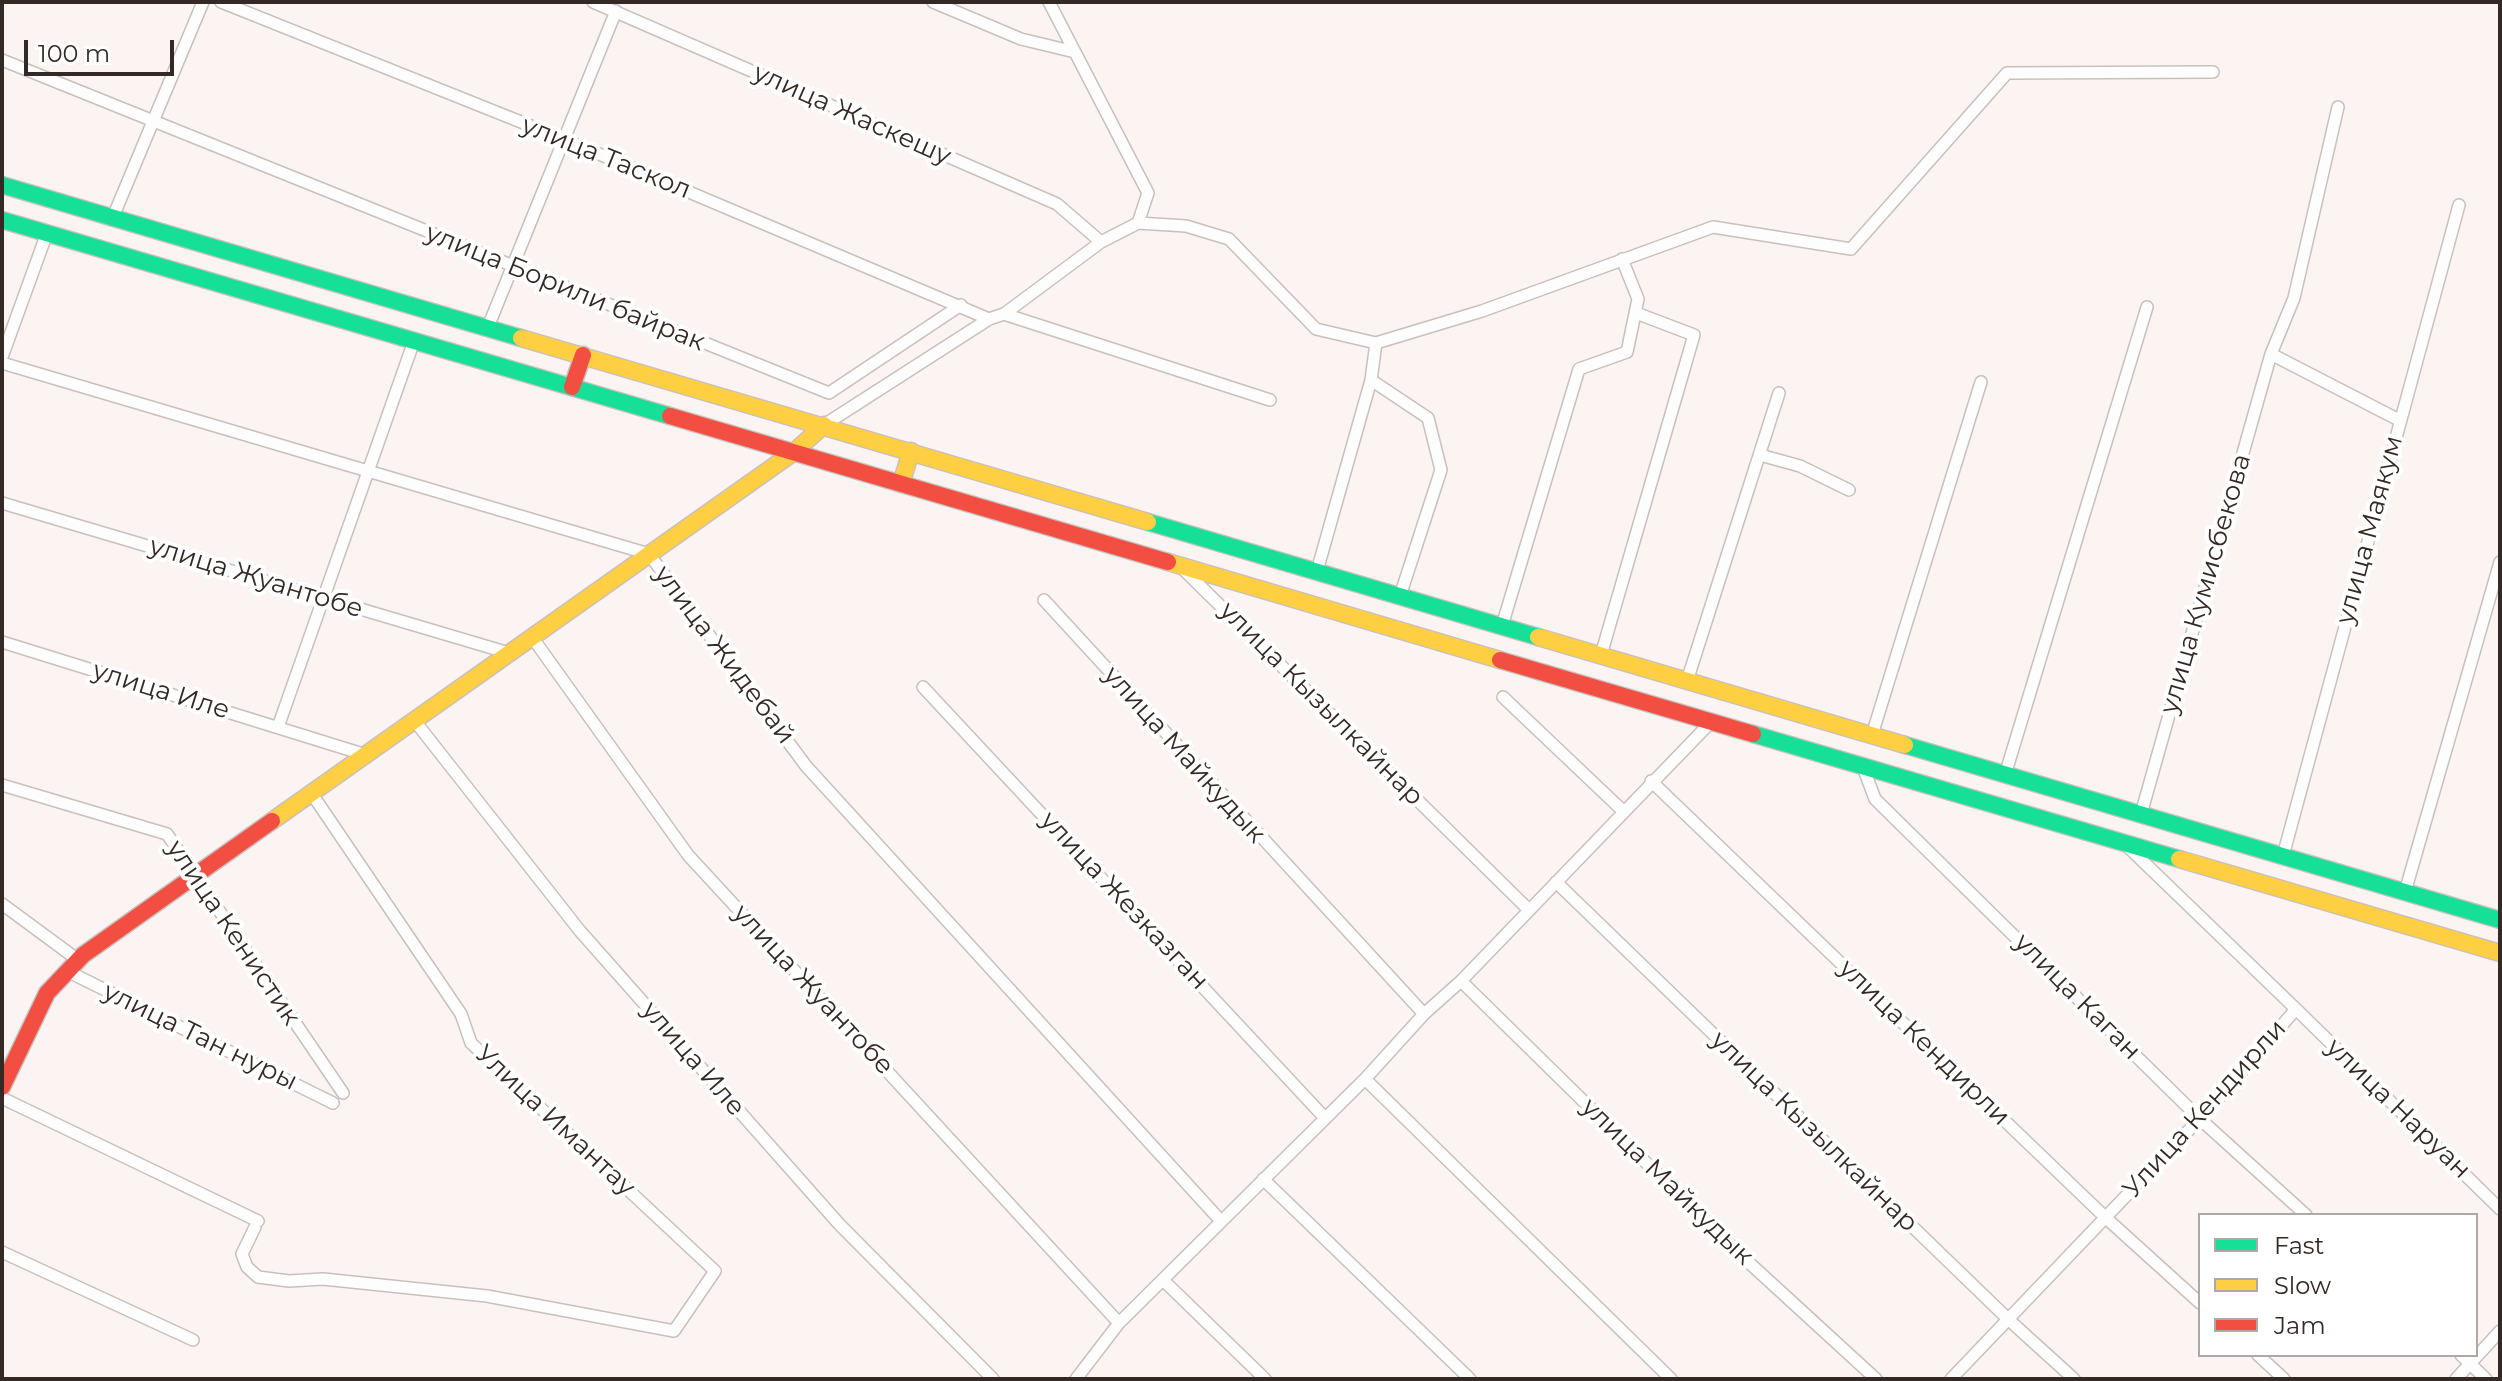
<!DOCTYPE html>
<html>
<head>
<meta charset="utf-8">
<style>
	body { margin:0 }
	#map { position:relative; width:2502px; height:1381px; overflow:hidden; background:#fbf4f2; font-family:Montserrat,sans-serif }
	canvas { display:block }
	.frame { position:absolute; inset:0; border:4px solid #342924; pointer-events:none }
	.legend { position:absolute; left:2198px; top:1213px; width:280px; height:144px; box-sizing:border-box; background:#fff; border:2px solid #aea9a7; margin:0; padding:10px 14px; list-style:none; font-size:24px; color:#342924 }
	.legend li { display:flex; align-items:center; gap:16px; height:40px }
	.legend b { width:40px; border:2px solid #aea9a7 }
	.scale { position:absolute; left:24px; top:40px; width:150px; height:36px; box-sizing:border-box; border:4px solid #342924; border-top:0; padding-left:10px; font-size:24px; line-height:28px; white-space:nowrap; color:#342924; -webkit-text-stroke:6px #fff; paint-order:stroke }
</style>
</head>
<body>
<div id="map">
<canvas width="2502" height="1381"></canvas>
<div class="frame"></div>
<ul class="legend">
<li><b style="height:10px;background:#16e098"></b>Fast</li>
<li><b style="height:10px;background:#ffcf43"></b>Slow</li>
<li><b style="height:10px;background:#f24e42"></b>Jam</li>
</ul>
<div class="scale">100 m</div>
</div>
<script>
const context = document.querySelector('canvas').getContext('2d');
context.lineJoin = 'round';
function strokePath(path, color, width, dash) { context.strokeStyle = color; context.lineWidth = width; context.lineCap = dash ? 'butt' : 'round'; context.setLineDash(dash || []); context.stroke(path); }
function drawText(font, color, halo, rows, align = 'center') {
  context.font = font + ' Montserrat,sans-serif'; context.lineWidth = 8; context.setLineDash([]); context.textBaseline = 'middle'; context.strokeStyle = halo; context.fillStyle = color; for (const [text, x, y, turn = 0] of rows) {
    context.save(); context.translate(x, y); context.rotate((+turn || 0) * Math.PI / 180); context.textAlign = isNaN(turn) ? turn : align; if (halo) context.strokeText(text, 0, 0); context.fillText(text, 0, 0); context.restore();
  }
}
const street = new Path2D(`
	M221,2L566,140L989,319
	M593,2L1057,204L1101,242
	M933,2L1021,39L1075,52
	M2,60L829,393L961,305
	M113,217L203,2
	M1138,223L1186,226L1229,239L1316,329L1376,343L1482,311L1713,227L1851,249L2007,73L2213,72
	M1004,314L1270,400
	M488,327L616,11
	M2271,354L2399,420
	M2,357L47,233
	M2,363L649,554L806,766L1220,1220
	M1371,380L1428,418L1441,470L1400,596
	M824,425L989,319L1004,314L1101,242L1138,223L1148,193L1049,2
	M1760,455L1800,466L1849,490
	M2,503L509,653
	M1185,571L1529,910
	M1317,571L1371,380L1376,343
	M1044,600L1424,1014
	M1502,626L1579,369L1627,352L1638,299L1622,259
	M532,637L688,855L1119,1323
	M2,642L366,755
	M1601,655L1694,335L1636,313
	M1687,681L1779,393
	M923,687L1324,1117
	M1503,697L1623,811
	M414,720L580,931L839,1224L993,1379
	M278,727L414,341
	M1872,735L1981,382
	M1863,767L1875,799L2200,1119L2306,1215
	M2005,775L2147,307
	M1651,781L2106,1218L2200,1303
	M2,785L167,834L343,1093
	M2141,814L2271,354L2294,298L2338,107
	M2283,856L2459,205
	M1556,882L2009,1320L2074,1379
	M2405,892L2500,562
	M2,904L78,960
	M67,971L333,1103
	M1461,981L1733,1248L1876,1379
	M2296,1009L2500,1209
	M1365,1079L1671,1379
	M2,1098L258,1221
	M1263,1179L1470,1379
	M255,1227L242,1254L247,1267L258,1277L289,1281L323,1279L487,1296L674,1331L715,1271L471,1043L461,1014L312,794
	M2,1252L193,1340
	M1164,1281L1265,1379
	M2258,1355L2284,1379
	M2461,1355L2486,1379
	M1076,1379L1119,1323L1365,1079L1424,1014L1461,981L1711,722
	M1951,1379L2211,1107L2296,1009L2128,847
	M2456,1379L2500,1331`);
const fast = new Path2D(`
	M2,185L521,338
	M2,220L670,416
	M1148,522L1538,637
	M1753,734L2179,859
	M1905,745L2500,920`);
const slow = new Path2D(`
	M521,338L1148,522
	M901,484L911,451
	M1168,562L1500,660
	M1538,637L1905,745
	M272,821L794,452L824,425
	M2179,859L2500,953`);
const jam = new Path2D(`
	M572,387L583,355
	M670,416L1168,562
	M1500,660L1753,734
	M2,1087L47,993L83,955L272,821`);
strokePath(street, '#c8c0bc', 14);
strokePath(fast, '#c8c0bc', 19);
strokePath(slow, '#c8c0bc', 19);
strokePath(jam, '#c8c0bc', 19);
strokePath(street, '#fefdfd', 11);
strokePath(fast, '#16e098', 16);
strokePath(slow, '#ffcf43', 16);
strokePath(jam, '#f24e42', 16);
drawText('26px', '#342924', '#fff', [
	["улица Жаскешу",852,115,24],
	["улица Таскол",606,158,22],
	["улица Борили байрак",565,288,22],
	["улица Маякум",2370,530,-75],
	["улица Жуантобе",256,578,17],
	["улица Кумисбекова",2206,584,-74],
	["улица Жидебай",724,655,53],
	["улица Иле",161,691,17],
	["улица Кызылкайнар",1321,704,45],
	["улица Майкудык",1184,755,48],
	["улица Жезказган",1124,901,47],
	["улица Кенистик",233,933,56],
	["улица Жуантобе",813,990,47],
	["улица Каган",2077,997,45],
	["улица Тан нуры",200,1037,26],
	["улица Кендирли",1924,1043,44],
	["улица Иле",693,1059,49],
	["Улица Кендирли",2205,1109,-48],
	["улица Наруан",2398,1109,44],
	["Улица Имантау",555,1121,43],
	["улица Кызылкайнар",1814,1132,44],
	["улица Майкудык",1667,1182,44]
]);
</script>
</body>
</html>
